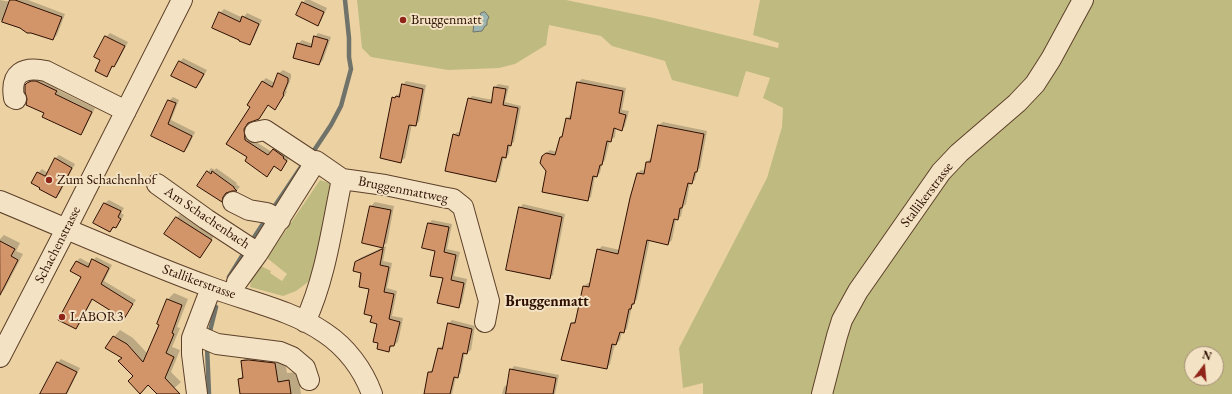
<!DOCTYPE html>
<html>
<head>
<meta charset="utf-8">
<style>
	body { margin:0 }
	#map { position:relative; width:1232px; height:394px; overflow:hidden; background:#ecd2a3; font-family:"EB Garamond",serif }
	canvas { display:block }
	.north { position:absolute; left:1184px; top:346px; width:40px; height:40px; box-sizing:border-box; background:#f3e2c3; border:1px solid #a48e76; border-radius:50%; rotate:16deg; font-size:11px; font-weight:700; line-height:16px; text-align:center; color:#2d0f02 }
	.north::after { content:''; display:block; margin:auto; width:14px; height:18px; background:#8f2418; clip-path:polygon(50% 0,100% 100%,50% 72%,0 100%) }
</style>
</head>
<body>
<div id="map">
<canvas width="1232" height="394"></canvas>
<div class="north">N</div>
</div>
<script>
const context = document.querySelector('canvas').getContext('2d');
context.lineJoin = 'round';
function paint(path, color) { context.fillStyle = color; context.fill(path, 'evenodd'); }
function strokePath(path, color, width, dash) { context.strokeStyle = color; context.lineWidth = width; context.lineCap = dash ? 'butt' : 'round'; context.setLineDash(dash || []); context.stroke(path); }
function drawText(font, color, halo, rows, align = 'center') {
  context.font = font + ' "EB Garamond",serif'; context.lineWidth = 4; context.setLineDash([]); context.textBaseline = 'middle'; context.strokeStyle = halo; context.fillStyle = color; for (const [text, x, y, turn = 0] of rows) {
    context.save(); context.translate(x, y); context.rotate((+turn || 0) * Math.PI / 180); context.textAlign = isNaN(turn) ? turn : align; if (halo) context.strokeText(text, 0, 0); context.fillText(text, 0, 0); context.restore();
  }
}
paint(new Path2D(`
	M357,0H566L654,18L778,48L779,43L753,35L760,0H1232V394H703V383L683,388L679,348L767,178L782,127L783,108L763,98L770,78L746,71L738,97L672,80L665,61L612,46L601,36L549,25L546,45L515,64L499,68L448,70L371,57L362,48ZM1192,354H1216V378H1192Z
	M320,180L329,183L332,193L316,269L308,282L296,291L283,296L250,287L251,280L261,266L271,271L270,273L282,281L287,274L267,258Z`), '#bfba80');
const water = new Path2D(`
	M485,12L489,17L487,21V25L485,26L482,31L473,32L474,23H477L481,13Z`);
paint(water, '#9cb5b0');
strokePath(water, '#70736a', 1);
paint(new Path2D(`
	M0,0L11,2L12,0H28L65,14L57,35L53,39L0,20Z
	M305,0H310L327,8L321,21L317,25L297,15Z
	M224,9L243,18L247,13L262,20L253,40L249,44L240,40L220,13Z
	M110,33L128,42L117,63L113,66L106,76L101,60L106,37Z
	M318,33L331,37L323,60L319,64L298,44L302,40L313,44L315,37Z
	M183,58L207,70L200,83L196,87L180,62Z
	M283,70L291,74V78L286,91L287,92L275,109L269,104L258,119L248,122L247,130L248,137L272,152L277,146L290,157L281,170L274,165L249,157L228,144L252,107L248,105L263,81L266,78L275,83L279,73Z
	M41,78L60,87L58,90L95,108L84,130L81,134L45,113L28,98V83L32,79Z
	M582,79L626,88L622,110L629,111L625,126L622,130L616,128L615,137L610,140L605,160L602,164L600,173L597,176H595L591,197L587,200L542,157L550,150L557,152L561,137L563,135L567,119L570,115L572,116L578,82Z
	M406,81L426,85L419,122L415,125L412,124L405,158L401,161L393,98L401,92L403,85Z
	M498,84L509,86L505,102L521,106L514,142L510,145L509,154L506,157H504L499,178L496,181L454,135L457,132L461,133L469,99L472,96L493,100L495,87Z
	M173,97L179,100L171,120L195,132L188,147L184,151L152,135L169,101Z
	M663,122L707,131L700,168L697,171L695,180L690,183L686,204L683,207L681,216L678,219H676L672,240L668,244L650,239L637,299L632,306L627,329L623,332H622L620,340L616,344H615L610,364L607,368L572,323L577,320L584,286L588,283H591L598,250L602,246L620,250L638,173L641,170L646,171L647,162L651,158L652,159L659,125Z
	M59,155L75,164L60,193L56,197L41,187L38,173L42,169L48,173L55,159Z
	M211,168L215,170L216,168L237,183L236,184L240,187L237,190H232L226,192L224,197L221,201L198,186Z
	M109,200L124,208L121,213L124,215L119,223L110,231L95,223L105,203Z
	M375,202L394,206L387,243L383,246L363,242L371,206Z
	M523,204L565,214L553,275L549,278L520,208Z
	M180,214L214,236L200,257L165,234Z
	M432,220L452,224L447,249L460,252L454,276L467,279L462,303L458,307L444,277L429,223Z
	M4,235L20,243L16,251L23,254L4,290L0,294V239Z
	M386,246L383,261L392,263L387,288L397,291L392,316L403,318L398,342L394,345H393L388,351L378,323L373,315L370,288L356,262L360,258Z
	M96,257L112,265L104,281L136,300L124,317L93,299L79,325L76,328L82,276L76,262L80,258L91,264Z
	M174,293L188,299L177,327L180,328L172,347L180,350L171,372L181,382L168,394H158L148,384L134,376L114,337L120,330L133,338L148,354L161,325L167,300Z
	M452,320L475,326L471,350L467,353L465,352L461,373L456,377L452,394H422L425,393L429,372L434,369L439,348L444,345L448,324Z
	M251,352L284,354L287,373L298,372L301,394H241L239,379L244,375L242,361Z
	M61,359L80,368L67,394H41L58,362Z
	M514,366L559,375L555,394H502L504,387L508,384L511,370Z`), '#0003');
strokePath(new Path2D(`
	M311,155L331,125L341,106L351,69L349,57V38L345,0
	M272,210L301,167
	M251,242L266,219
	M229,277L245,251
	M209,335L216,307
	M207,346L209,394`), '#70736a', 4.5);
const building = new Path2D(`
	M10,0H15L62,17L53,40L31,33H27L20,28L2,22Z
	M302,2L324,12L318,26L296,15Z
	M219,12L240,22L242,16L259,24L250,45L239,41V40L212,28Z
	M105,36L125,46L114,67L112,66L107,77L95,71L100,60L94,57Z
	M314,36L328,40L319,65L293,58L297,43L311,47Z
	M179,61L204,74L196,88L171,76Z
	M278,73L288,78V82L283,94L284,95L275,110L268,105L259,119L248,123L244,129L245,140L268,155L273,149L284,157L283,158L287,161L281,171L274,166L267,177L245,161L247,157L226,144L250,107L247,105L262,81L272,87Z
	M32,81H36L57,91L55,94L92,112L81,135L42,117L44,113L26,105L27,99L25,92V85L27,83Z
	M577,82L623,91L619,113L626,115L622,131L614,128L611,142L607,141L602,165H600L597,177L593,176L588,201L542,192L546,171L540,163L542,156L546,153L555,155L560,137H562L566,118L570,119Z
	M402,84L423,89L416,126L409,125L401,163L380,158L392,97L395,98L396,96L399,97Z
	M494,87L506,89L503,105L518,108L511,146L508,145L506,158L502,157L496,182L445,171L453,134L459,136L468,98L491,103Z
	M168,100L176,103L168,124L192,136L184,152L151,136Z
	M658,125L704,134L697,172H695L692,184L688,183L682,208H680L678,220L674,219L668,245L647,240L634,304H632L631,309H629L624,333L620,332L616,345L612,344L607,369L561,360L571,323H575L583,286L589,287L597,249L618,254L630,198L637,173L644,174L646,162H650Z
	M55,158L72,168L56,198L39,189L40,188L31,183L37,172L45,176Z
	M207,171L211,174L212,171L234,187V188L237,191H232L226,193L223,197L222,202L197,186Z
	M104,203L121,211L118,217L121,219L116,228L113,227L110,232L93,223Z
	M370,206L391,210L383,248L362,243Z
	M519,207L562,217L550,279L506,270Z
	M176,217L212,240L200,258L164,234Z
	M428,223L449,227L444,252L456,255L451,280L464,283L459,308L437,303L443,278L430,276L435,251L422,248Z
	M0,241L15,249L11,256L18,260L0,295Z
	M383,249L380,265L389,267L384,292L394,294L389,319L400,322L394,346H390L389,352L377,349L378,343L373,342L377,324L370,322L372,316L364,314L369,289L359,287L361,273L353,271L355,262Z
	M92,259L109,268L101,284L133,304L124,319L92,299L76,329L58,320L81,277L70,271L76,261L88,267Z
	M167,299L182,305L172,333L174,334L166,353L174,357L165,378L180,394H157L148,385L140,394L128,381L133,376L118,361L122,358L105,348L113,336L127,344L143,362L159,325L157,324Z
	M448,323L472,329L467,354L463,353L458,378L454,377L450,394H424L428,372H432L438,348L442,349Z
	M249,360L275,363L278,382L289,380L291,394H240L238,379L243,378L241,361Z
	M57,362L77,372L66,394H40Z
	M510,369L556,378L553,394H506Z`);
paint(building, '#d29569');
strokePath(building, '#2d0f02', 1);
const minor = new Path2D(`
	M16,99L14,98C10,73 23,66 46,71L126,111
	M255,132L265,130L315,163
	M157,184L206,219L258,253
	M0,201C70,230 139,261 210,287C247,301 292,310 325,333C346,347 363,369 372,394
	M233,202L249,210L267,213L280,220
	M237,282L258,253L316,161L342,179
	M305,322C326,277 332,226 342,179L385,185L442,197L453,199L463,207L489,301L485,322
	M194,334L217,344L280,352L292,357L305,368L309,380
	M0,357L62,237L182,0
	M197,394L192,354V338L211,288
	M822,394L837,336L842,320L858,291L941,172L959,153L1017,103L1035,84L1051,59L1083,0`);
strokePath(minor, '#5d402a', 22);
strokePath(minor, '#f3e2c3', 20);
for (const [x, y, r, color] of [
	[403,20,4,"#8f2418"],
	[49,180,4,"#8f2418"],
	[62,317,4,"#8f2418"]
]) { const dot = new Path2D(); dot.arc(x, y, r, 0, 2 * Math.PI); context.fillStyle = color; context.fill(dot); strokePath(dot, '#f3e2c3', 1.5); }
drawText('14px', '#2d0f02', '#f3e2c3', [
	["Bruggenmatt",411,20],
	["Zum Schachenhof",57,180],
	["LABOR3",70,317]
], 'left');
drawText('14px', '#2d0f02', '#f3e2c3', [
	["Bruggenmattweg",403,190,11],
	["Stallikerstrasse",927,195,-53],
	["Am Schachenbach",207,218,34],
	["Schachenstrasse",58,245,-63],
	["Stallikerstrasse",199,282,20]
]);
drawText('bold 15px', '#2d0f02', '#f3e2c3', [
	["Bruggenmatt",547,302]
]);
</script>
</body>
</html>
